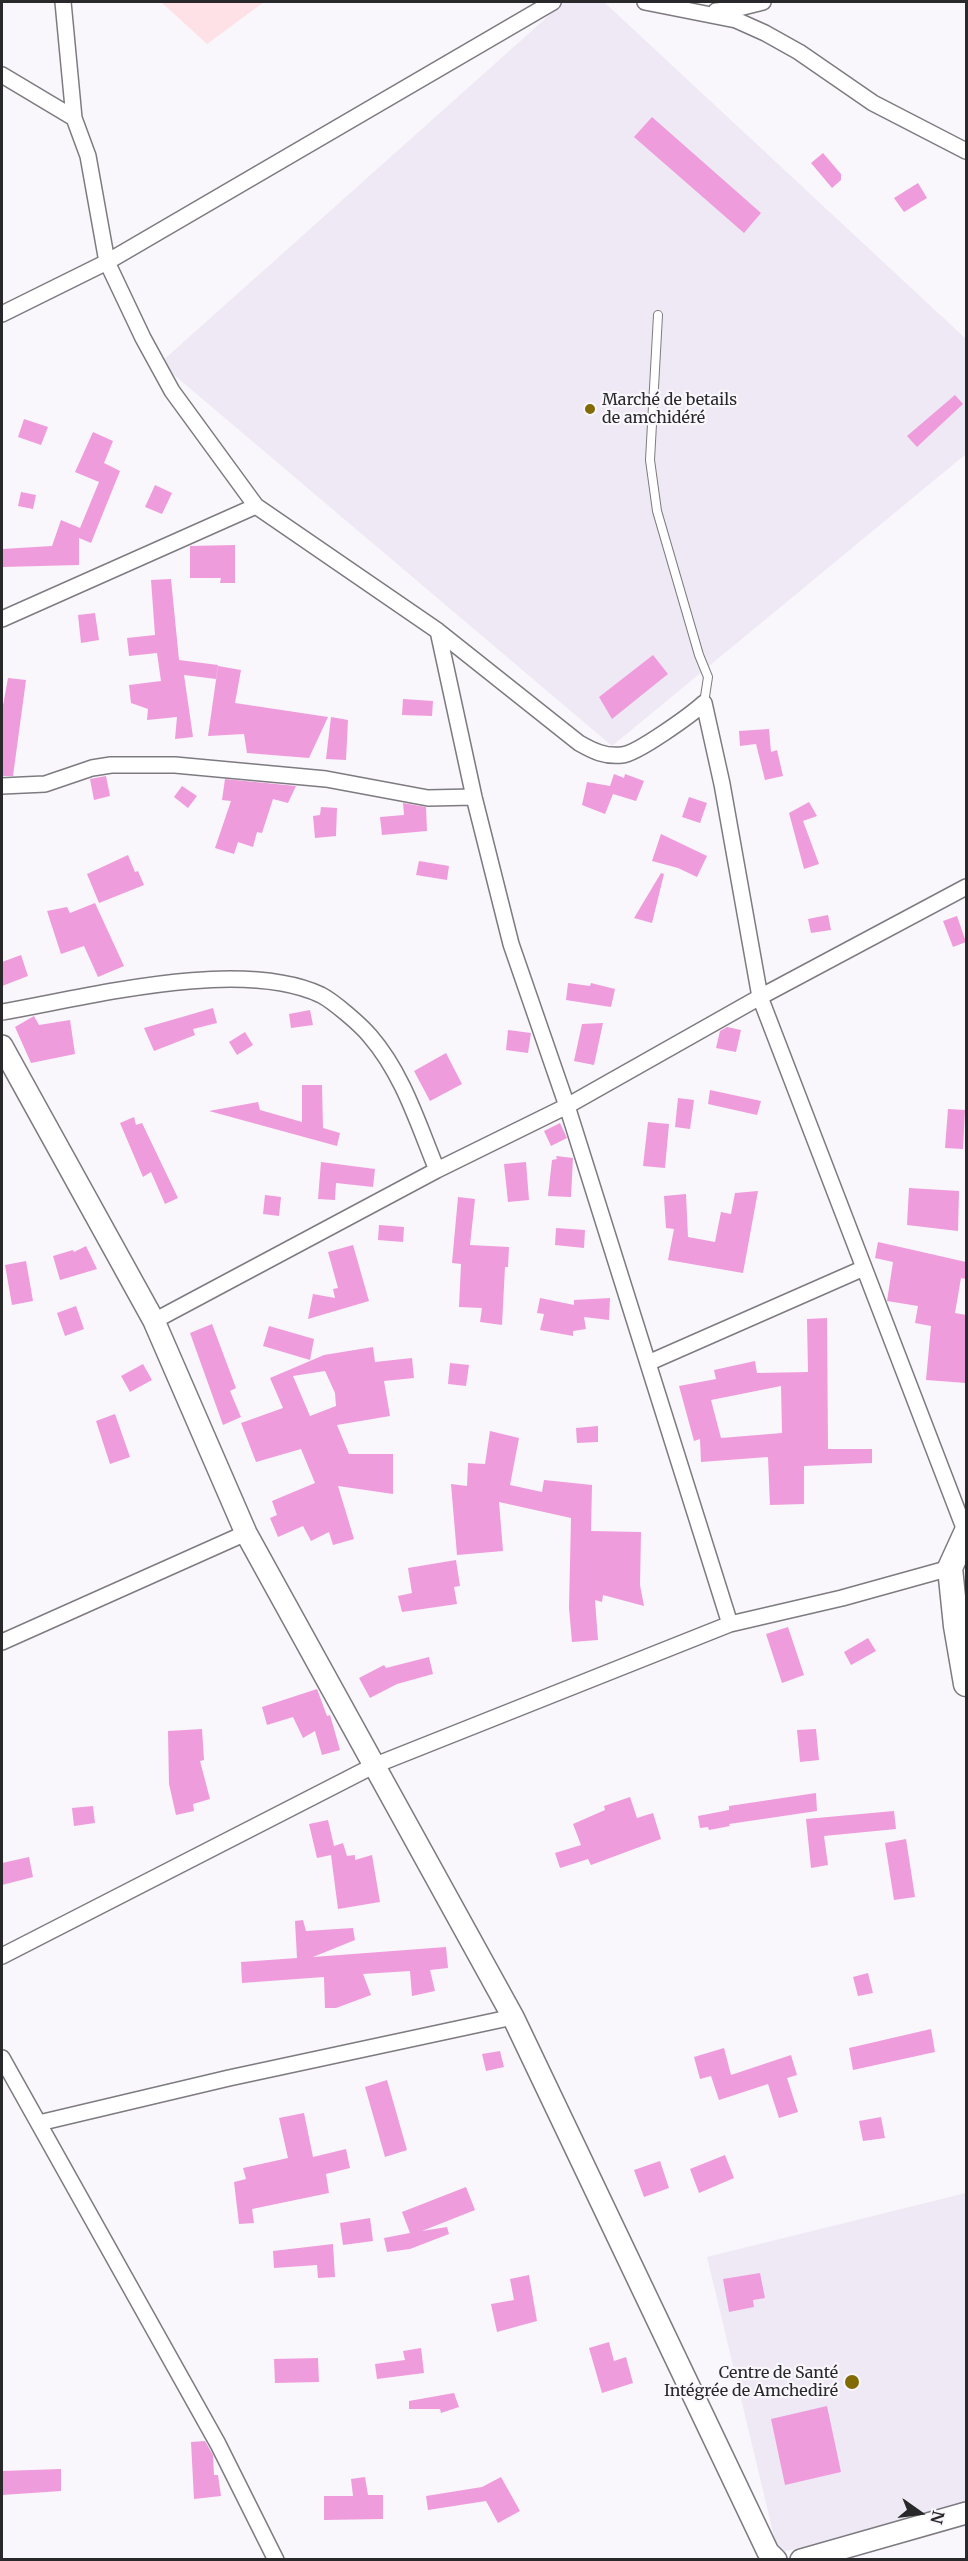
<!DOCTYPE html>
<html>
<head>
<meta charset="utf-8">
<style>
	body { margin:0 }
	#map { position:relative; width:968px; height:2561px; overflow:hidden; background:#f9f6fc; font-family:Merriweather,serif }
	canvas { display:block }
	.frame { position:absolute; inset:0; border:3px solid #29282a; pointer-events:none }
	.north { position:absolute; left:890px; top:2483px; width:60px; height:60px; -webkit-text-stroke:4px #f9f6fc; paint-order:stroke; rotate:104deg; font-size:16px; font-weight:700; line-height:24px; text-align:center; color:#29282a }
	.north::after { content:''; display:block; margin:auto; width:21px; height:27px; background:#29282a; clip-path:polygon(50% 0,100% 100%,50% 72%,0 100%) }
</style>
</head>
<body>
<div id="map">
<canvas width="968" height="2561"></canvas>
<div class="frame"></div>
<div class="north">N</div>
</div>
<script>
const context = document.querySelector('canvas').getContext('2d');
context.lineJoin = 'round';
function paint(path, color) { context.fillStyle = color; context.fill(path, 'evenodd'); }
function strokePath(path, color, width, dash) { context.strokeStyle = color; context.lineWidth = width; context.lineCap = dash ? 'butt' : 'round'; context.setLineDash(dash || []); context.stroke(path); }
function drawText(font, color, halo, rows, align = 'center') {
  context.font = font + ' Merriweather,serif'; context.lineWidth = 4.5; context.setLineDash([]); context.textBaseline = 'middle'; context.strokeStyle = halo; context.fillStyle = color; for (const [text, x, y, turn = 0] of rows) {
    context.save(); context.translate(x, y); context.rotate((+turn || 0) * Math.PI / 180); context.textAlign = isNaN(turn) ? turn : align; if (halo) context.strokeText(text, 0, 0); context.fillText(text, 0, 0); context.restore();
  }
}
paint(new Path2D(`
	M564,2H604L966,339V454L612,746L160,363Z
	M966,2193V2507L778,2553L707,2257Z`), '#efe9f5');
paint(new Path2D(`
	M161,2H264L207,44Z`), '#fee1e7');
paint(new Path2D(`
	M652,117L761,213L744,233L634,137Z
	M823,153L841,174V180L832,188L811,163Z
	M918,183L927,198L904,212L894,198Z
	M955,395L963,404L917,447L907,436Z
	M24,419L48,427L41,445L18,437Z
	M93,432L113,441L104,463L120,471L91,543L79,538V565L2,567V549L52,546L61,520L80,528L99,482L75,472Z
	M155,485L172,493L162,514L145,507Z
	M21,492L36,495L33,509L18,506Z
	M235,545V583H220L221,578H190V546Z
	M171,579L179,660L218,665L216,679L184,675L193,737L175,739L177,717L147,720L148,709L131,703L129,685L161,681L157,653L129,656L127,638L155,635L151,580Z
	M95,613L99,640L81,643L78,615Z
	M653,655L668,674L612,719L599,697Z
	M218,666L241,670L235,703L328,717L309,758L247,753L244,734L208,736Z
	M8,678L26,680L13,776H2V711Z
	M403,699L433,701L432,716L402,715Z
	M331,717L348,720L346,760L326,759Z
	M769,729L771,752L777,750L783,776L765,780L756,744L740,746L739,731Z
	M614,774L624,778L625,774L644,781L636,801L613,794L605,814L582,805L587,782L610,786Z
	M106,776L110,796L94,800L90,779Z
	M225,779L296,786L288,803L273,799L262,833L257,832L253,847L238,842L234,854L215,848L231,801L222,800Z
	M182,786L197,796L188,808L174,797Z
	M689,797L707,803L700,823L682,817Z
	M809,802L817,816L803,821L819,864L804,869L789,813Z
	M403,803L426,807L427,831L382,835L380,817L404,815Z
	M321,807L337,808L336,836L315,838L313,816L320,815Z
	M661,834L707,856L697,877L678,868L652,861Z
	M128,855L135,872L138,871L144,885L99,903L87,874Z
	M419,861L449,866L447,880L416,875Z
	M661,873L664,874L652,923L634,918Z
	M95,903L124,966L98,977L84,946L61,954L47,911L67,907L70,913Z
	M828,915L831,930L811,933L808,919Z
	M957,916L966,942L953,947L943,921Z
	M21,955L28,976L2,986V962Z
	M568,983L590,986L591,983L615,989L611,1007L566,1000Z
	M213,1008L217,1023L193,1029L195,1035L154,1051L144,1028Z
	M310,1010L313,1025L291,1028L289,1014Z
	M34,1016L39,1025L70,1020L75,1054L31,1063L15,1027Z
	M603,1023L594,1065L574,1061L582,1024Z
	M727,1027L741,1030L736,1052L716,1048L720,1031Z
	M508,1030L531,1033L528,1053L506,1050Z
	M245,1032L253,1045L237,1055L229,1042Z
	M446,1053L462,1084L430,1101L414,1071Z
	M302,1085H322L323,1128L340,1133L337,1146L209,1111L258,1102L260,1110L302,1122Z
	M710,1090L761,1101L757,1115L708,1104Z
	M678,1098L694,1100L690,1129L675,1127Z
	M948,1109L965,1110L963,1149L945,1148Z
	M134,1117L136,1125L142,1123L178,1198L165,1204L151,1172L143,1177L120,1123Z
	M648,1122L669,1124L665,1168L643,1166Z
	M560,1123L567,1138L551,1146L544,1131Z
	M556,1156L573,1158L571,1197L548,1196L552,1160L557,1159Z
	M321,1162L375,1169L373,1187L336,1183L335,1200L318,1199Z
	M526,1162L529,1200L508,1202L504,1164Z
	M909,1188L959,1191L958,1231L907,1225Z
	M758,1191L743,1273L668,1260L674,1229L666,1228L664,1196L686,1194L688,1237L715,1242L721,1212L731,1214L735,1193Z
	M265,1195L281,1197L279,1216L263,1214Z
	M458,1197L475,1199L470,1245L509,1247L508,1267H505L502,1325L480,1322L482,1308L459,1307L461,1264L452,1263Z
	M379,1225L404,1227L403,1242L378,1240Z
	M556,1228L585,1230L584,1248L555,1245Z
	M878,1242L966,1262V1279L961,1278L955,1313L966,1315V1383L926,1380L931,1326L915,1323L918,1306L887,1301L893,1262L875,1258Z
	M353,1245L369,1301L308,1319L313,1294L335,1298L333,1289L338,1288L328,1252Z
	M86,1246L97,1269L60,1280L53,1256L73,1250L74,1252Z
	M26,1261L33,1301L12,1305L5,1265Z
	M540,1298L574,1305V1300L610,1298L609,1320L584,1317L586,1329L573,1331V1336L540,1330L544,1314L537,1313Z
	M76,1306L84,1329L65,1336L57,1313Z
	M827,1318L828,1449H872V1463L804,1466V1504L770,1505L768,1457L701,1462L700,1439L694,1441L679,1386L716,1379L714,1370L755,1361L757,1373L808,1372L807,1319ZM781,1386L782,1433L721,1438L711,1400Z
	M212,1324L236,1388L230,1391L241,1417L223,1425L190,1333Z
	M269,1326L314,1339L310,1360L263,1346Z
	M373,1347L375,1362L412,1358L414,1378L384,1381L390,1416L337,1425L349,1454H393V1494L338,1486L354,1539L333,1545L329,1532L311,1541L303,1526L278,1537L270,1518L277,1515L272,1501L315,1483L301,1449L256,1462L241,1423L283,1408L270,1378L324,1355ZM325,1371L335,1393L336,1406L310,1416L293,1376Z
	M450,1363L469,1365L466,1386L448,1384Z
	M143,1364L152,1380L130,1392L121,1376Z
	M115,1414L130,1457L110,1464L96,1421Z
	M598,1426V1442L577,1443L576,1428Z
	M490,1431L519,1438L510,1485L542,1492L544,1480L592,1485L591,1531L641,1532L640,1585L644,1606L603,1595L602,1602L595,1600L598,1640L572,1642L569,1608L571,1518L499,1502L503,1551L457,1555L451,1484L467,1486L468,1463L485,1464Z
	M456,1560L460,1586L454,1587L457,1604L402,1612L398,1596L412,1593L408,1568Z
	M788,1627L804,1675L782,1683L766,1634Z
	M868,1638L876,1651L851,1665L844,1652Z
	M429,1657L433,1674L397,1684L370,1698L359,1678L384,1665L386,1668Z
	M317,1689L327,1716L330,1715L340,1750L322,1755L315,1731L303,1738L293,1717L267,1725L262,1707Z
	M202,1729L204,1760L200,1761L210,1799L193,1804L194,1811L176,1815L169,1784L168,1731Z
	M816,1729L819,1760L800,1762L797,1730Z
	M816,1793L817,1811L729,1824L730,1826L709,1830L708,1827L700,1828L698,1816L729,1810V1806Z
	M630,1797L637,1818L653,1813L661,1839L591,1865L588,1859L560,1868L555,1853L581,1845L573,1824L605,1810L604,1806Z
	M93,1806L95,1823L74,1826L72,1808Z
	M894,1811L896,1829L824,1836L828,1865L811,1868L806,1819Z
	M328,1820L334,1846L343,1843L347,1856L355,1855V1860L372,1855L380,1902L338,1909L331,1855L317,1858L309,1824Z
	M906,1839L915,1897L894,1900L885,1843Z
	M29,1857L33,1877L2,1885V1863Z
	M303,1920L306,1931L353,1928L355,1940L313,1957L446,1947L448,1968L430,1970L435,1991L412,1996L410,1971L363,1974L371,1995L336,2008H325L324,1977L242,1983L241,1962L297,1958L295,1921Z
	M868,1973L873,1993L858,1996L853,1977Z
	M931,2029L935,2052L853,2070L849,2048Z
	M724,2048L731,2075L791,2055L797,2075L787,2078L798,2112L779,2118L768,2084L719,2100L711,2076L700,2079L694,2057Z
	M500,2051L504,2067L486,2071L482,2054Z
	M387,2080L407,2150L385,2157L365,2087Z
	M304,2113L313,2157L346,2149L350,2168L326,2174L329,2193L252,2209L254,2223L239,2224L234,2182L246,2179L243,2168L288,2158L279,2118Z
	M881,2117L885,2138L863,2141L859,2121Z
	M725,2155L734,2178L699,2193L690,2169Z
	M660,2161L669,2188L644,2197L634,2170Z
	M466,2187L475,2210L422,2231L447,2227L449,2234L410,2249L387,2252L384,2238L410,2233L402,2212Z
	M370,2218L373,2241L343,2245L340,2223Z
	M333,2244L335,2277L318,2278L317,2265L274,2268L273,2251Z
	M760,2273L765,2298L753,2300L754,2307L729,2312L723,2279Z
	M529,2275L537,2321L497,2332L491,2304L514,2300L510,2279Z
	M609,2342L614,2361L626,2357L633,2383L602,2393L589,2348Z
	M421,2348L424,2373L377,2379L375,2364L405,2360L403,2351Z
	M318,2358L319,2382L275,2383L274,2359Z
	M454,2393L459,2407L441,2413L440,2409H409V2401Z
	M827,2406L841,2472L785,2485L771,2419Z
	M205,2441L213,2455L214,2475H218L221,2496L194,2499L191,2442Z
	M61,2469V2491L2,2495V2471Z
	M365,2477L368,2495H383V2519L324,2520V2496H353L351,2479Z
	M501,2477L520,2511L498,2523L486,2501L428,2510L426,2496L482,2487Z`), '#ef9cdc');
const lane = new Path2D(`
	M658,315L650,460L657,511L699,655L708,677L704,703`);
const street = new Path2D(`
	M63,2L74,118L88,156L107,262L143,338L172,391L256,506L438,631L579,743C593,751 605,757 622,755C637,754 692,714 704,703L722,784L760,997L966,1533
	M645,2L736,20L765,33L799,52L873,103L966,151
	M716,11L735,9L763,2
	M2,75L74,118
	M2,314L107,262L553,2
	M2,619L256,506
	M438,631L474,797L511,944L567,1106L730,1624
	M2,786L45,784L92,768L111,765H175L326,779L428,798L474,797
	M2,1012C89,997 239,957 321,995C333,1001 361,1025 370,1036C403,1074 418,1124 437,1170
	M154,1321L437,1170L567,1106L760,997L966,887
	M648,1363L864,1268
	M2,1642L246,1533
	M2,1956L373,1766L730,1624L842,1598L950,1568
	M2,2058L218,2444L276,2560
	M39,2123L229,2078L513,2017`);
const secondary = new Path2D(`
	M2,1046L154,1321L246,1533L513,2017L768,2552L776,2560
	M801,2560L966,2513`);
const primary = new Path2D(`
	M966,1533L950,1568L956,1626L966,1684`);
strokePath(lane, '#7d7b80', 10);
strokePath(street, '#7d7b80', 18);
strokePath(secondary, '#7d7b80', 24);
strokePath(primary, '#7d7b80', 27);
strokePath(lane, '#fff', 8);
strokePath(street, '#fff', 15);
strokePath(secondary, '#fff', 21);
strokePath(primary, '#fff', 24);
for (const [x, y, r, color] of [
	[590,409,6,"#826a04"],
	[852,2382,8,"#826a04"]
]) { const dot = new Path2D(); dot.arc(x, y, r, 0, 2 * Math.PI); context.fillStyle = color; context.fill(dot); strokePath(dot, '#f9f6fc', 2); }
drawText('16px', '#29282a', '#f9f6fc', [
	["Marché de betails",602,400],
	["de amchidéré",602,418],
	["Centre de Santé",838,2373,"right"],
	["Intégrée de Amchediré",838,2391,"right"]
], 'left');
</script>
</body>
</html>
